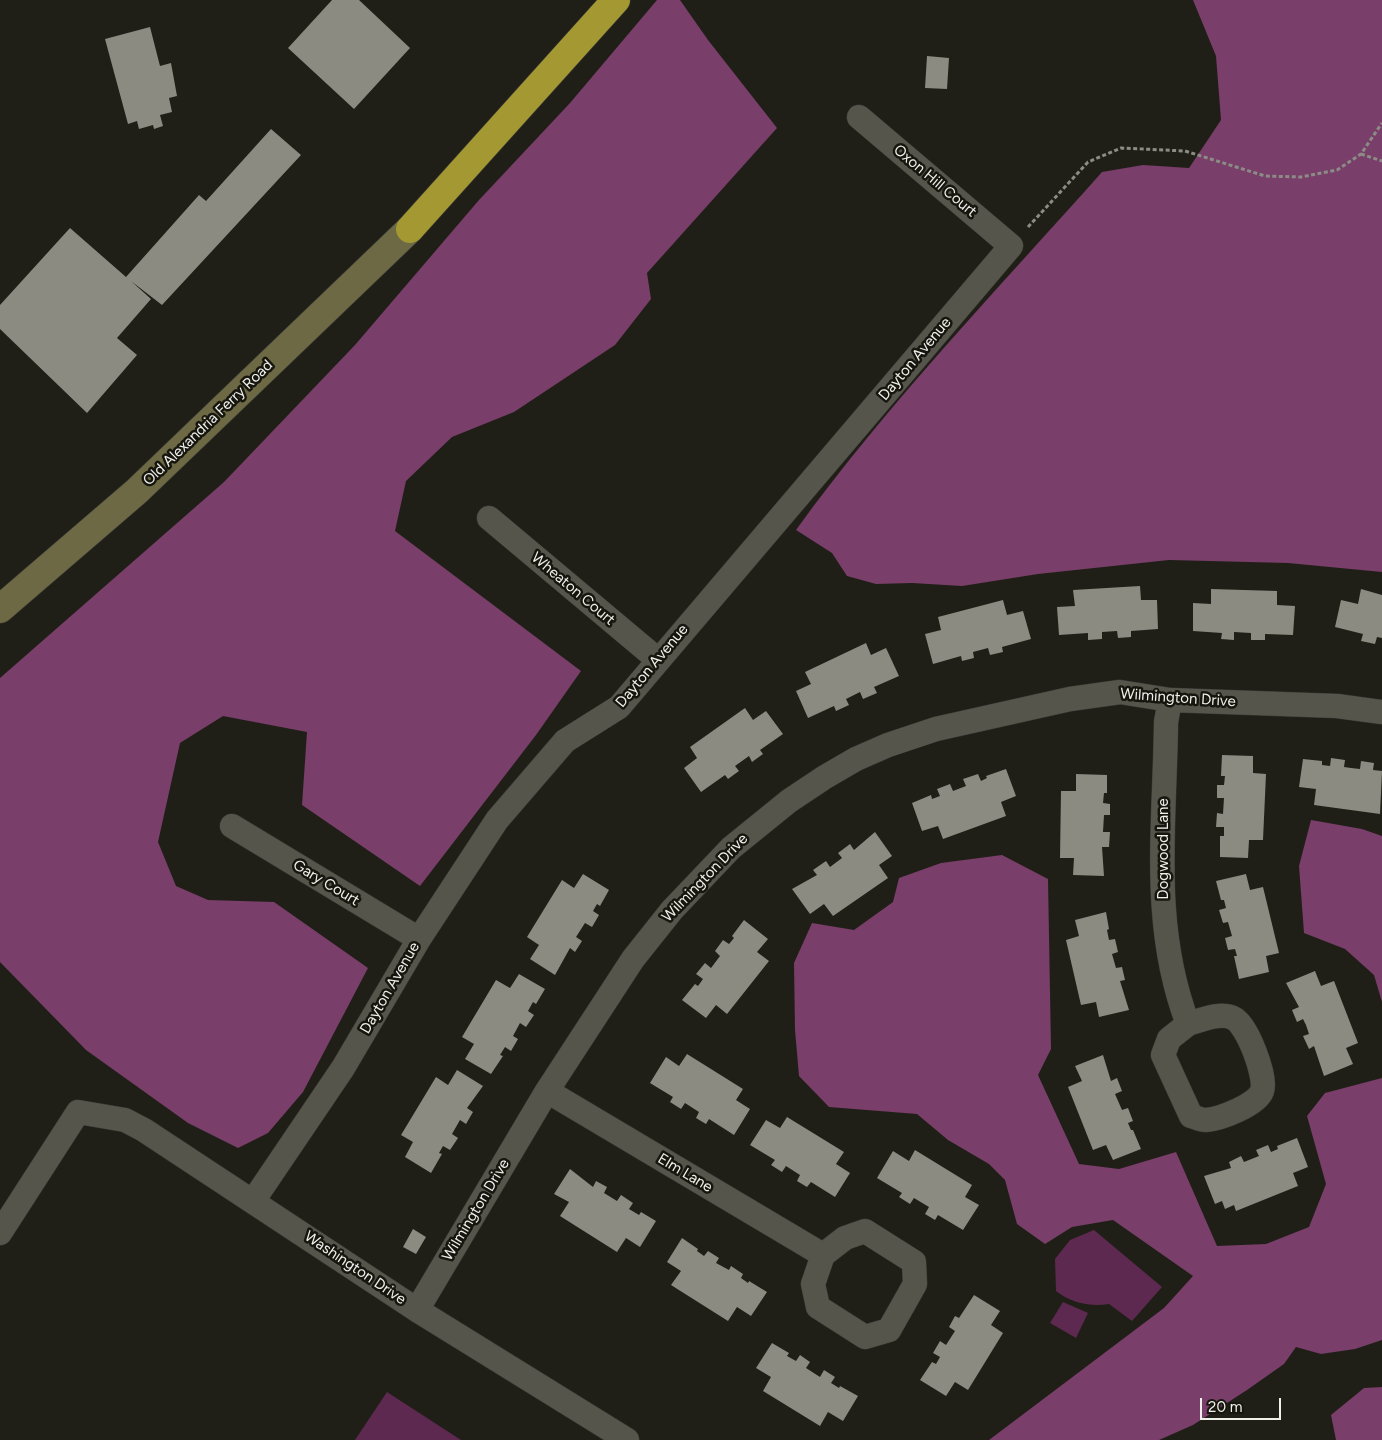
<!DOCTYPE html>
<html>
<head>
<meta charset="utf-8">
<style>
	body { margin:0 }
	#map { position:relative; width:1382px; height:1440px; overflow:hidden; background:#1f1f17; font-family:Figtree,sans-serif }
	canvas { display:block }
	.scale { position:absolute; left:1200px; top:1398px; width:81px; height:22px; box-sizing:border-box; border:2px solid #f0f0eb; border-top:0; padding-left:6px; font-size:15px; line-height:18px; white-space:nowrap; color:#f0f0eb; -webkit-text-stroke:4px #16150e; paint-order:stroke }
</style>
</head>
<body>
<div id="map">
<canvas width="1382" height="1440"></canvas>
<div class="scale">20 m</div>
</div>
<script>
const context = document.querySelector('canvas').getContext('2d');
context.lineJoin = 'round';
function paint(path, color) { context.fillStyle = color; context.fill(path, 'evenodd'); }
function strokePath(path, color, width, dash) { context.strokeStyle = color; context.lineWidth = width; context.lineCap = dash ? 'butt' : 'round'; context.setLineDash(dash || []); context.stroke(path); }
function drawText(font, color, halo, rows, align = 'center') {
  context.font = font + ' Figtree,sans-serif'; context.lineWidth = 5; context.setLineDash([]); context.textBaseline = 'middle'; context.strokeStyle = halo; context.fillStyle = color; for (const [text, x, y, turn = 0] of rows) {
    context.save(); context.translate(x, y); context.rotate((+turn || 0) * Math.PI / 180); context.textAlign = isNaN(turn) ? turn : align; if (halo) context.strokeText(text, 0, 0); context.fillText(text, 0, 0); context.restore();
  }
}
paint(new Path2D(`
	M1094,1230L1162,1287L1132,1321L1109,1304C1090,1307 1071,1303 1056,1291L1055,1259L1070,1240Z
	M1063,1302L1088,1313L1076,1338L1050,1323Z
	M387,1392L461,1440H355Z`), '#5e2950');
paint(new Path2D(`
	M657,0H680L708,40L777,128L647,273L651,299L615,345L514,412L452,437L406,481L395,531L581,671L536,735L420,886L302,805L307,732L223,716L180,743L158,842L176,886L208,900L274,902L368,968L303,1092L268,1133L238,1148L188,1123L86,1050L0,962V678L224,482L355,345L479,200L570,103Z
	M1193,0H1382V572L1288,563L1169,560L1038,574L962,586L912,583L876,584L847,576L832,553L796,530C888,403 998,289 1102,172L1143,165L1189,168L1221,120L1216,56Z
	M1311,820L1362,829L1382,836V1002L1374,975L1345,949L1304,933L1299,866Z
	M1002,855L1048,879L1051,1049L1038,1075L1079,1164L1119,1169L1176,1152L1217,1246L1266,1244L1309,1227L1326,1184L1307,1116L1325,1093L1382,1078V1340L1355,1349L1321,1354L1296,1347L1284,1364L1247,1390L1193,1425L1159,1440H989L1164,1308L1193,1276L1113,1220L1072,1227L1045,1244L1017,1224L1005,1180L989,1164L948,1140L917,1114L829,1107L799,1076L795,1030L794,963L812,923L854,930L893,902L899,878L941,863Z
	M1382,1387V1440H1336L1331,1415L1364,1388Z`), '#793e69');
paint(new Path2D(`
	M332,0H359L410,48L354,109L288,48Z
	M150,27L160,66L171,63L177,96L169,98L172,112L160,115L163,126L154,129L153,125L139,129L137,121L128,124L105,39Z
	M927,56L949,58L947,89L925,88Z
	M271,129L301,155L162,305L131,281L151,299L117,338L137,355L87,413L0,329V305L70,228L126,277L199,195L206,201Z
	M1140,586L1141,600H1157L1158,629L1131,631V637L1118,638L1117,631L1102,632V639L1088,640V633L1059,635L1057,607L1075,606L1073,590Z
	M1211,589L1277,591V605L1295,606L1293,635L1265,634V640H1251V633L1234,632V640L1221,639L1222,633L1193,631V603L1211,604Z
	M1361,589L1382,595V638L1377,637L1375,644L1361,641L1363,634L1335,627L1341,600L1358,604Z
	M1003,600L1007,615L1023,611L1031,639L1002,647L1003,652L990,655L988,648L973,652L974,658L962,661L961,656L933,664L925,634L941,630L938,617Z
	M866,643L871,655L886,648L899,676L874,687L877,693L863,699L860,692L846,699L849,705L836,711L834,706L808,718L796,691L811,684L805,672Z
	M745,708L753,720L766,711L783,734L760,750L763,754L752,762L749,756L735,766L739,771L728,779L725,775L701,792L684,768L697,758L690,747Z
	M1222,755L1253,756V773L1266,774L1263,840H1249L1248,858L1220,857V836H1224V827H1216L1217,813L1223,814L1224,798H1217V785H1224L1225,776H1221Z
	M1331,758L1345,760L1344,767L1351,768L1360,769L1361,761L1374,763L1373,770L1382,771L1380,814L1314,805L1316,789L1299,787L1303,759L1322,761V765L1330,766Z
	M1006,769L1016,796L1001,802L1006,816L943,839L938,826L922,831L912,803L931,795L932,799L940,796L937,789L950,784L953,791L966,786L963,779L978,774L981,781L987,778L986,776Z
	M1076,774L1107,775V793H1104L1103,803L1110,804V815H1104L1103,832H1110L1109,847H1102L1104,876L1073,875L1074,858H1060L1061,791H1076Z
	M875,832L892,856L879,865L888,878L833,916L824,904L810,914L792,889L817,875L813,870L826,861L830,867L842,858L838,853L850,844L854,850Z
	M583,874L609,890L600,906L597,904L593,911L599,915L592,927L585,923L576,937L582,941L575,952L570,948L555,975L530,959L539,945L527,937L562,880L574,888Z
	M1246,874L1250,890L1263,887L1279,953L1266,956L1269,972L1239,979L1234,956H1237L1235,949L1228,950L1225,938L1232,936L1228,922L1223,923L1219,910L1226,908L1224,900H1221L1216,881Z
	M1106,912L1109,929L1107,930L1109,940L1115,939L1118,952L1112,954L1116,968L1122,967L1125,980L1120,981L1129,1010L1099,1017L1096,1002L1081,1005L1066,940L1079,936L1075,920Z
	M744,920L768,939L757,952L769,961L727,1014L716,1005L706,1018L682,1000L695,984L698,986L703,979L696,974L705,963L711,968L720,956L715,951L723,940L729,944L734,938L732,936Z
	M1315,971L1321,986L1334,981L1358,1043L1346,1048L1353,1064L1324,1076L1314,1046L1309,1049L1303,1036L1309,1034L1306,1025L1303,1019L1297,1022L1292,1010L1299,1007L1286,983Z
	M519,974L545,989L536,1004L533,1002L528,1011L534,1015L526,1027L520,1023L513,1036L518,1039L511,1051L505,1047L500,1055L503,1056L491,1074L465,1059L474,1044L462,1037L496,980L510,988Z
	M687,1054L743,1089L736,1100L750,1109L734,1135L709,1119L706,1124L696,1118L699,1112L685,1103L681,1109L670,1102L673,1097L650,1083L666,1057L679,1066Z
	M1103,1055L1111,1081L1117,1078L1122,1091L1115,1094L1122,1110L1128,1108L1133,1121L1128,1123L1131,1130H1133L1141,1149L1113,1160L1106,1145L1093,1150L1068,1087L1082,1081L1075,1066Z
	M457,1070L483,1086L467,1108L473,1112L466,1124L460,1120L452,1134L458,1138L450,1150L443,1146L439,1153L442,1154L431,1173L405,1157L413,1142L401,1135L436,1077L448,1085Z
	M787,1117L844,1152L836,1164L850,1173L835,1197L811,1182L807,1187L797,1181L800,1175L786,1166L782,1172L771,1165L775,1160L750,1145L766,1120L780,1128Z
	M1297,1138L1308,1167L1293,1173L1298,1186L1236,1211L1234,1205L1225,1209L1222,1201L1215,1204L1204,1176L1231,1168L1229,1162L1241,1156L1244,1162L1259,1156L1256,1150L1268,1145L1271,1152L1278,1149L1277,1146Z
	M915,1150L972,1185L965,1197L979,1205L963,1230L938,1215L935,1220L925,1214L929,1207L914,1198L910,1204L899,1197L902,1193L877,1178L893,1151L909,1161Z
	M570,1169L593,1187L596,1181L607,1187L604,1193L617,1201L621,1195L633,1203L629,1209L639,1215L641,1212L656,1221L640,1247L626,1238L617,1252L560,1216L569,1202L554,1194Z
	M413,1229L426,1237L416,1254L403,1247Z
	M682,1238L698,1249L697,1251L704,1256L708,1251L719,1258L716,1263L729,1270L731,1266L743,1274L741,1278L748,1283L749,1281L767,1292L751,1316L737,1307L728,1321L671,1285L681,1271L667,1262Z
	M974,1295L1000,1311L991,1325L1003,1333L968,1390L955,1382L946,1396L920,1380L932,1362L936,1364L940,1357L933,1353L940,1341L946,1345L955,1331L949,1327L955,1316L959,1318Z
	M772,1343L789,1353L787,1356L796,1361L800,1355L810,1362L806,1368L820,1377L824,1370L835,1377L831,1383L839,1388L840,1386L858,1396L843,1421L828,1412L820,1426L763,1391L771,1377L756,1368Z`), '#8c8b82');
const street = new Path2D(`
	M489,518L657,659
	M1170,700L1166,722C1165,825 1150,925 1188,1024C1202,1020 1219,1012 1233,1018C1247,1024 1267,1077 1262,1091C1257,1105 1220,1119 1206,1120C1201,1120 1195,1117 1191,1116L1163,1055L1169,1039L1188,1024
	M232,826L419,939
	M547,1091L823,1255L845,1238L865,1231L914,1262L915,1284L889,1330L865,1337L818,1307L813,1284L823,1255
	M253,1201L343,1068L419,939L497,820L565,741L619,707L1011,246L859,117
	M0,1233L78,1112L125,1120L144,1130L417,1310L627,1440
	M417,1310L547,1091L633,959L672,910L731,848L789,801L825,777L856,759L888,745L936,729L1070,699L1120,692L1170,700L1337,706L1382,712`);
const secondary = new Path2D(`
	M0,609L137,491L410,229`);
const highway = new Path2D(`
	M410,229L616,0`);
strokePath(street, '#3c3b37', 25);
strokePath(secondary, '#3c3b37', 29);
strokePath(highway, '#3c3b37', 29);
strokePath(new Path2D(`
	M1361,154L1382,161
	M1028,227L1088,162L1121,148L1185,151L1265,176L1301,177L1337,170L1361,154L1382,123`), '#8c8c86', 3, [4, 2.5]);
strokePath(street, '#55554c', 24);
strokePath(secondary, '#6c6944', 28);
strokePath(highway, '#a39832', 28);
drawText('15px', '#f0f0eb', '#16150e', [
	["Oxon Hill Court",935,181,40],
	["Dayton Avenue",915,359,-50],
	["Old Alexandria Ferry Road",208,423,-44],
	["Wheaton Court",573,589,40],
	["Dayton Avenue",652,666,-50],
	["Wilmington Drive",1178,698,4],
	["Dogwood Lane",1164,849,-90],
	["Wilmington Drive",705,878,-46],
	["Gary Court",326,883,31],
	["Dayton Avenue",390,988,-60],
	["Elm Lane",685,1173,31],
	["Wilmington Drive",476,1210,-59],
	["Washington Drive",355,1268,34]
]);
</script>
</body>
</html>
